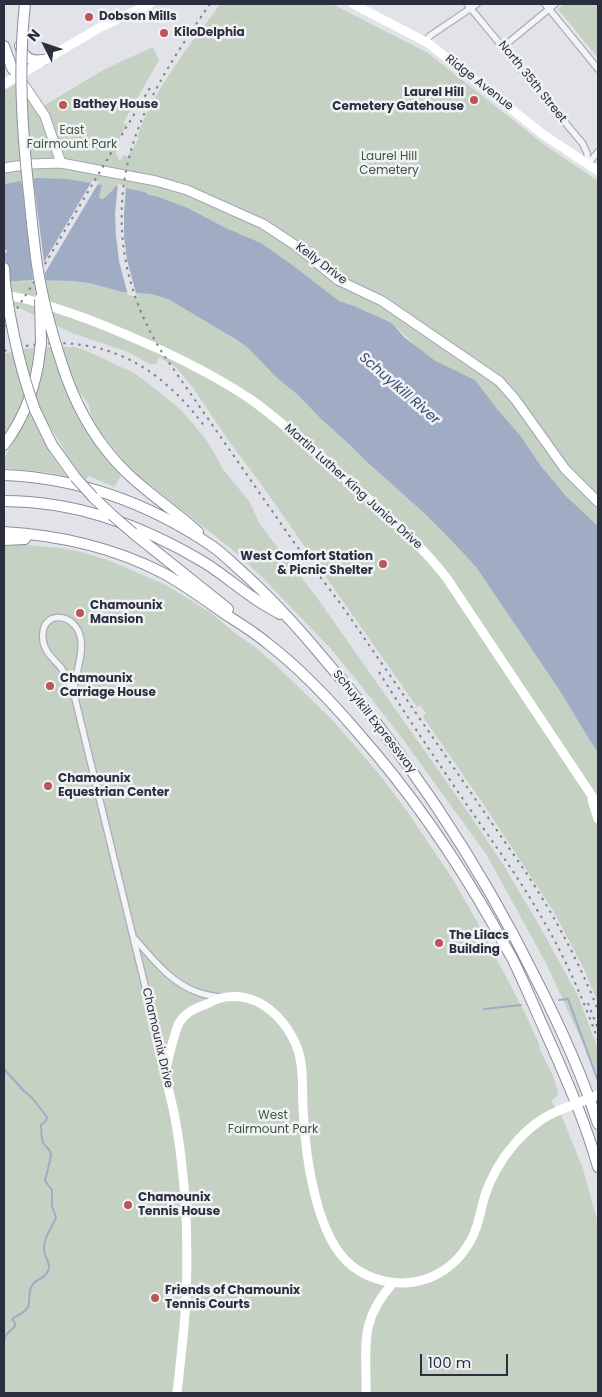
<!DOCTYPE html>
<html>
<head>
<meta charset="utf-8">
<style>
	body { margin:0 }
	#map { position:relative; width:602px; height:1397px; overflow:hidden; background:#e1e3e8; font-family:Poppins,sans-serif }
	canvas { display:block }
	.frame { position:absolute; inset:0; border:5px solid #2b2f3d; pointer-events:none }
	.north { position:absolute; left:20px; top:20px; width:50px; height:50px; -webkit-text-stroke:4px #f0f2f5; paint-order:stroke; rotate:311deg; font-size:14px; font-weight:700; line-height:20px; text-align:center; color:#2b2f3d }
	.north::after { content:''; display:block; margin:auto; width:18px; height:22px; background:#2b2f3d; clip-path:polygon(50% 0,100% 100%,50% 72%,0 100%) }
	.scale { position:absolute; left:420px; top:1354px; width:88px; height:22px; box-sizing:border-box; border:2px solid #2b2f3d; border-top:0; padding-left:6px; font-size:15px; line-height:18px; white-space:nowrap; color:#2b2f3d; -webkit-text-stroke:4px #f0f2f5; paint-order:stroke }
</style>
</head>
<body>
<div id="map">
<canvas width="602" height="1397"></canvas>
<div class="frame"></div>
<div class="north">N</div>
<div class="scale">100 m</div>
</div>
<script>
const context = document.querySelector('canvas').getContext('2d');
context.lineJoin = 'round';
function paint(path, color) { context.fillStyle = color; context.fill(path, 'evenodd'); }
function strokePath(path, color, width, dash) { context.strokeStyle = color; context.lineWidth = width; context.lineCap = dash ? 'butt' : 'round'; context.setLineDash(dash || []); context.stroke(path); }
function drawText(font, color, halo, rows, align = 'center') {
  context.font = font + ' Poppins,sans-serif'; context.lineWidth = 5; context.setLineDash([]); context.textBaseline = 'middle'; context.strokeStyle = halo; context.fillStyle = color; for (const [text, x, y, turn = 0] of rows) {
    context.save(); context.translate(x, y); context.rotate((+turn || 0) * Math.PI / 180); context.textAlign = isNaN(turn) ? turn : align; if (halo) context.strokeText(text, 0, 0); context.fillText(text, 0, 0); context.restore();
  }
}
paint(new Path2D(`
	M220,4H332L428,53L546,146L598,181V526L566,496L541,466L520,435L498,410L475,380L434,360L420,350L392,323L354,306L339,301L291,264L261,243L224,227L188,208L156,196L149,195L145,192L115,186L113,190L103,199L99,198L102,185C64,179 41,176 4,184V91L17,83L38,109L105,69L153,47L159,60L123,123L127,125L113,149L117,151L116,154L120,161L124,155L128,157L139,138L137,137C154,88 190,46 220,4Z
	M564,4H598V58L558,9Z
	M30,280L72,281L89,283L122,292L151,294L168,299L220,329L248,348L277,378L298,395L320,418L351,446L368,463L424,513L449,538L476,567L558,688C572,710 584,732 598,753V1004L585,971L554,912L486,808L423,717L426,713L420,705L417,707L261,484L229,441L193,388L177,368L159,357L156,364H150L126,351L72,333L11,304L4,312V282Z
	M40,347H74L82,349L134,373L148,383L181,410L205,438L216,456L222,468L249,501L260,524L274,543L286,556L320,602L474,821L504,866L539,925L578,996L598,1049V1076L546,963L486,854L402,738L363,688L330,648L261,576L235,552L138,475L123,460L102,434L92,418L88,403L75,387L62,377C71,415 96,447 121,476L114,487L89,476L85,480L66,454L61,444L48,424L39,431L51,455L66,476L46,472L4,468V459L31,411L38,387L41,373L4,437V354L23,349Z
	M18,544L60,548L77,551L108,560L166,585L211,613L236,634L255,647L278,667L335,723L379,774L409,814L454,881L480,927L527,1017L539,1044L540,1050L553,1076L558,1093L557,1096L551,1101L562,1117L583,1169L598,1223V1393H4V546Z`), '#c4d1c3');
paint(new Path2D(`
	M37,178L67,179L102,185L99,198L103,199L113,190L115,186L145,192L149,195L156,196L188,208L224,227L261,243L291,264L339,301L354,306L392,323L404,337L434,360L475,380L498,410L520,435L541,466L566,496L598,526V753C584,732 572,710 558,688L476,567L449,538L424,513L368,463L351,446L320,418L298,395L277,378L248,348L237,340L168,299L151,294L122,292L89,283L72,281L30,280L4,282V253L7,252L6,250H4V184Z`), '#a0acc4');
paint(new Path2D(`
	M33,176L44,262L92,181L99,182L45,273L46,283L32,282L33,280L21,178Z
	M118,184L126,186L124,213V236L127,260L137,297L128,295L119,261L116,236L115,214Z`), '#e1e3e8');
strokePath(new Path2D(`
	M559,1000L568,999L598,1081
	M484,1009L521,1005
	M4,1069L23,1090L33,1099L47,1117L46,1121L41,1125C42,1132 40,1138 44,1144C47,1148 50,1149 51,1154C51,1159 46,1175 45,1181L52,1190V1206L56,1217C52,1228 43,1238 44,1250C44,1257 50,1261 49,1268C47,1278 38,1278 33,1284C27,1291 31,1300 28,1307C25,1313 17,1315 12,1319L15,1323V1326L6,1335L4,1341`), '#a0acc4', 2);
const street = new Path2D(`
	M467,4L583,144L587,153L588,164
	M545,4L598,69
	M425,41L431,35L477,4
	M503,47L555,4
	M588,164L598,152
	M73,690C76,674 83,656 81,640C77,611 39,609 43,640C44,652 55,660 62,669C66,676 69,683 73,690L165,1068
	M135,939C153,959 171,983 197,992C204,995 212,996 220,997`);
const primary = new Path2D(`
	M20,79L45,116L61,163
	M4,168L31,164L61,163L156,181L187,190L263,224L295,245L338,280L382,301L499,381L515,399L565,469L598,502`);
const highway = new Path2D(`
	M4,46L12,68L18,75
	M20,46C24,58 31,62 43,60
	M4,268L5,284L4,292
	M66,376C79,412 99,446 127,473C149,494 175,511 198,532
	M35,410L52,445L75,477
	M4,445C22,421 33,394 38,365
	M4,475C79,478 150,504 212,546C222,553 231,562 240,570C267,594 291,620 314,647C402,748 477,859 536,979C560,1026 582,1074 598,1124
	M93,497L112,515
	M4,501C75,501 144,526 205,563C221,573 235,585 251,596C260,603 270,608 280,614
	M4,532C58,535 115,548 163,573C185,585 205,600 225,614C239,623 254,632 267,643C301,669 331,701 359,734C411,793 455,857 494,926C500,938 508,950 514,962C527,989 538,1016 550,1042C568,1083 586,1124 598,1167
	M133,533L228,609
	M4,540L25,539`);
strokePath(street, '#aaadb5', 8);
strokePath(primary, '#a2a6b2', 11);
strokePath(highway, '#8a8f9d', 12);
strokePath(street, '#f3f4f7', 5.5);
strokePath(new Path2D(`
	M353,4L428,43L544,135L598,171
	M4,84L99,28L150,4
	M4,296C21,295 56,308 73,314C103,324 132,337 161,350C193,365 224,381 253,401C286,425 316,453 346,479C382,511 417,540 446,577L598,805
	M592,800L598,819
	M177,1393C180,1367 183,1341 185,1314C188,1281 187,1247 186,1213C184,1182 181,1150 175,1118C173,1105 166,1084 166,1072C166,1064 175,1033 178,1025C184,1013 195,1008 207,1004C211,1002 217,999 221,998C233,995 247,997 258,1002C277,1012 291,1030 298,1050C304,1068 302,1089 303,1108C305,1153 315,1237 352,1266C390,1295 443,1286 468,1245C478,1230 480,1212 485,1195C497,1160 525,1124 560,1110
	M366,1393C367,1346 358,1322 393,1283`), '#fff', 9);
strokePath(primary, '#fff', 9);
strokePath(highway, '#fff', 10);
strokePath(new Path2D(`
	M210,4C183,43 153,87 137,132C109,208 120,286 163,354L293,541L340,603L527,874C555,917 579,962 598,1010
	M4,327L11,318L36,279L151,86
	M4,351C64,334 123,344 170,388C184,400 195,414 206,428
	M379,672C407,717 437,761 467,805C492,841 517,875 539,913C563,953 582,996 598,1040
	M588,1003L598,1029`), '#7c8190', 2, [2.5, 5]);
const highwayBridge = new Path2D(`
	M25,4C18,67 22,130 29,194C32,221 34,249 39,277C45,310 55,344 66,376
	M5,284C11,327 20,369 35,410
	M38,365L41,343L40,299
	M75,477L93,497
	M112,515L133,533`);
strokePath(highwayBridge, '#8a8f9d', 12, []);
strokePath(new Path2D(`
	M560,1110L598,1095`), '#fff', 9);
strokePath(highwayBridge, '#fff', 10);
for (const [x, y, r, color] of [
	[89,17,5,"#be5456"],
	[164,33,5,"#be5456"],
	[474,100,5,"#be5456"],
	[63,105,5,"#be5456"],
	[383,564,5,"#be5456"],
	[80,613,5,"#be5456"],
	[50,686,5,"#be5456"],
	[48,786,5,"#be5456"],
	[439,943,5,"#be5456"],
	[128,1205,5,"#be5456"],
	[155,1298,5,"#be5456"]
]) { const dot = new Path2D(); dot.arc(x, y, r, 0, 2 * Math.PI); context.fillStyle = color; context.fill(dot); strokePath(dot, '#f0f2f5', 2); }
drawText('bold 12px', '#2b2f3d', '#f0f2f5', [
	["Dobson Mills",99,17],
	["KiloDelphia",174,33],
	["Laurel Hill",464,93,"right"],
	["Cemetery Gatehouse",464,107,"right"],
	["Bathey House",73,105],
	["West Comfort Station",373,557,"right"],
	["& Picnic Shelter",373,571,"right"],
	["Chamounix",90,606],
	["Mansion",90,620],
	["Chamounix",60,679],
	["Carriage House",60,693],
	["Chamounix",58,779],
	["Equestrian Center",58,793],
	["The Lilacs",449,936],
	["Building",449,950],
	["Chamounix",138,1198],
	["Tennis House",138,1212],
	["Friends of Chamounix",165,1291],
	["Tennis Courts",165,1305]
], 'left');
drawText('12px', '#2b2f3d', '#f0f2f5', [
	["North 35th Street",532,82,51],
	["Ridge Avenue",479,83,38],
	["Kelly Drive",321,264,37],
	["Martin Luther King Junior Drive",353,487,42],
	["Schuylkill Expressway",374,722,52],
	["Chamounix Drive",157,1038,77]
]);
drawText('12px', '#3c573a', '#f0f2f5', [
	["East",72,131],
	["Fairmount Park",72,145],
	["Laurel Hill",389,157],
	["Cemetery",389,171],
	["West",273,1116],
	["Fairmount Park",273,1130]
]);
drawText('italic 14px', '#3a4a6d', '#f0f2f5', [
	["Schuylkill River",399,389,41]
]);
</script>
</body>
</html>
